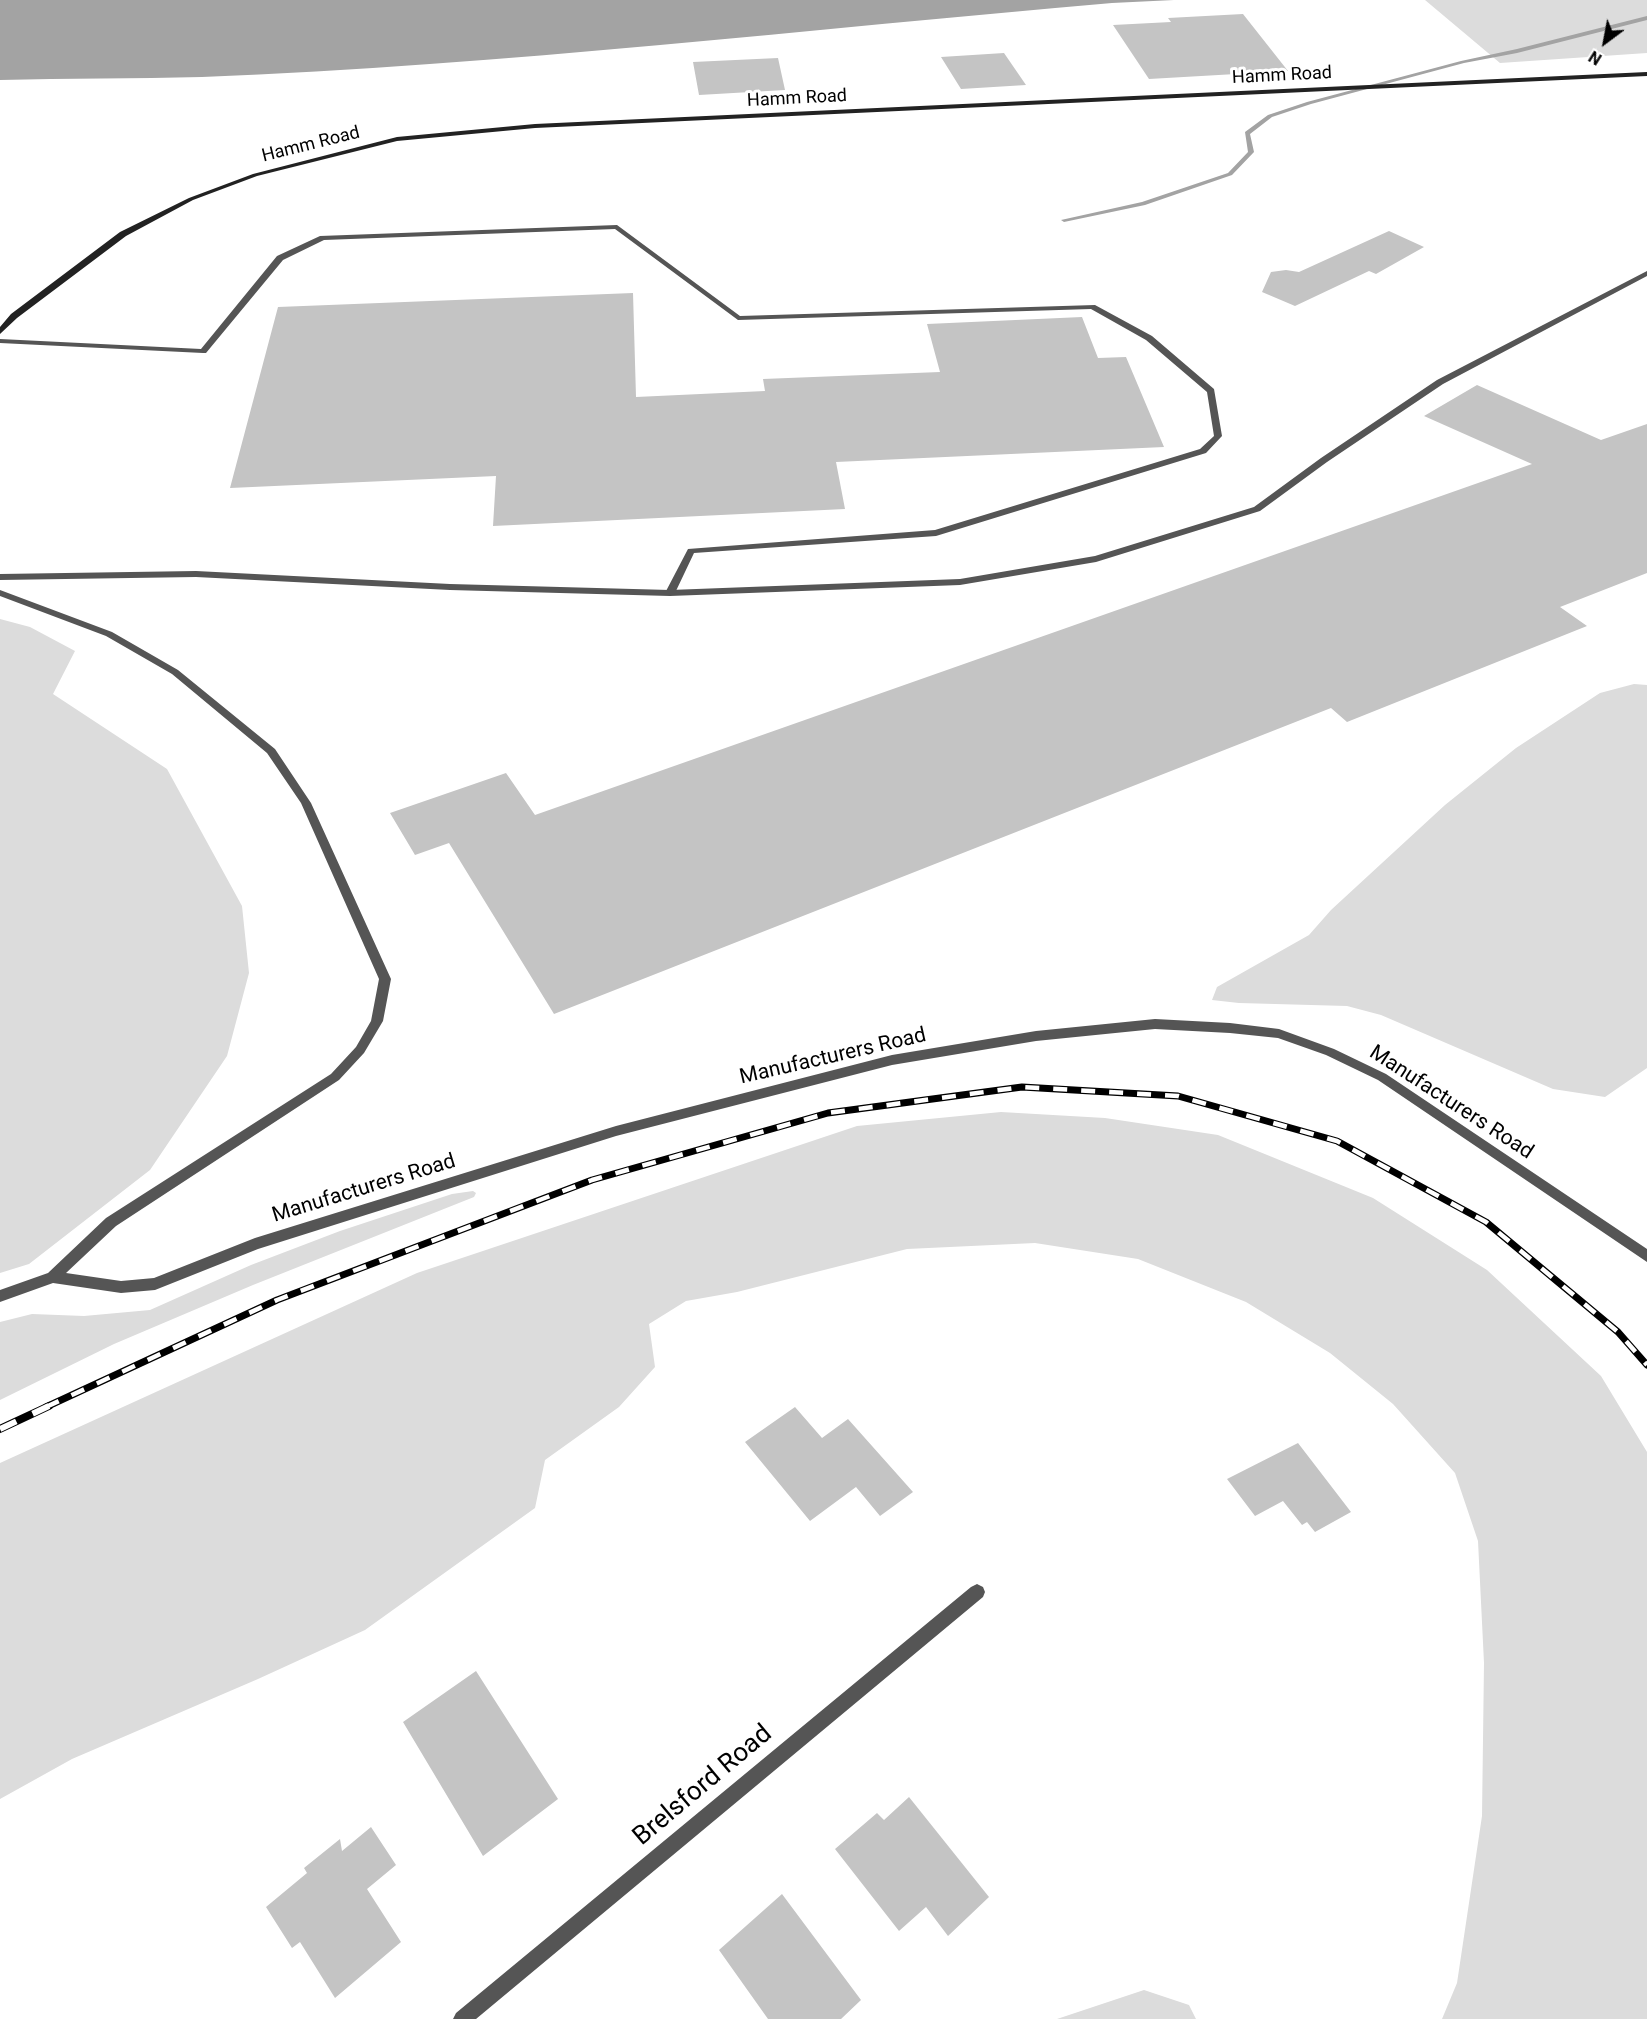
<!DOCTYPE html>
<html>
<head>
<meta charset="utf-8">
<style>
	body { margin:0 }
	#map { position:relative; width:1647px; height:2019px; overflow:hidden; background:#fff; font-family:Roboto,sans-serif }
	canvas { display:block }
	.north { position:absolute; left:1575px; top:12px; width:60px; height:60px; -webkit-text-stroke:4px #fff; paint-order:stroke; rotate:212deg; font-size:16px; font-weight:700; line-height:24px; text-align:center; color:#000 }
	.north::after { content:''; display:block; margin:auto; width:21px; height:27px; background:#000; clip-path:polygon(50% 0,100% 100%,50% 72%,0 100%) }
</style>
</head>
<body>
<div id="map">
<canvas width="1647" height="2019"></canvas>
<div class="north">N</div>
</div>
<script>
const context = document.querySelector('canvas').getContext('2d');
context.lineJoin = 'round';
function paint(path, color) { context.fillStyle = color; context.fill(path, 'evenodd'); }
function strokePath(path, color, width, dash) { context.strokeStyle = color; context.lineWidth = width; context.lineCap = dash ? 'butt' : 'round'; context.setLineDash(dash || []); context.stroke(path); }
function drawText(font, color, halo, rows, align = 'center') {
  context.font = font + ' Roboto,sans-serif'; context.lineWidth = 6; context.setLineDash([]); context.textBaseline = 'middle'; context.strokeStyle = halo; context.fillStyle = color; for (const [text, x, y, turn = 0] of rows) {
    context.save(); context.translate(x, y); context.rotate((+turn || 0) * Math.PI / 180); context.textAlign = isNaN(turn) ? turn : align; if (halo) context.strokeText(text, 0, 0); context.fillText(text, 0, 0); context.restore();
  }
}
paint(new Path2D(`
	M1425,0H1647V53L1500,63Z
	M0,619L30,627L75,651L53,694L167,769L242,906L249,973L227,1056L150,1170L29,1264L0,1273Z
	M1634,684L1647,685V1068L1605,1097L1553,1089L1381,1015L1347,1006L1239,1003L1212,1000L1217,987L1309,935L1331,910L1445,805L1516,748L1600,693Z
	M1001,1112L1105,1118L1218,1135L1373,1198L1487,1270L1601,1376L1647,1452V2019H1442L1457,1983L1482,1816L1484,1663L1478,1541L1455,1473L1393,1404L1330,1353L1246,1302L1138,1259L1035,1243L907,1249L737,1292L686,1301L649,1324L655,1367L619,1407L545,1460L535,1508L365,1630L258,1679L72,1759L0,1799V1463L417,1273L857,1126Z
	M473,1191L476,1193L474,1197L253,1285L114,1344L0,1400V1322L32,1314L84,1316L150,1310L251,1265L340,1231L452,1194Z
	M1144,1990L1189,2005L1196,2019H1057Z`), '#dcdcdc');
paint(new Path2D(`
	M0,0H1174L1112,3C809,29 506,65 202,77C135,79 67,78 0,80Z`), '#a3a3a3');
paint(new Path2D(`
	M1647,16V20L1517,53L1464,63L1311,104L1272,117L1250,134L1254,152L1232,175L1145,205L1064,222L1061,220L1142,202L1228,173L1248,152L1245,132L1268,115L1307,102L1461,61L1517,49Z`), '#a3a3a3');
paint(new Path2D(`
	M1243,14L1288,71L1149,79L1113,25L1171,22L1168,18Z
	M1004,53L1026,85L961,89L941,57Z
	M778,58L785,90L699,95L693,62Z
	M1389,231L1424,247L1376,274L1369,271L1295,306L1262,292L1271,272L1286,270L1299,272Z
	M633,293L636,397L765,391L763,379L940,372L927,324L1082,317L1098,358L1126,357L1164,447L836,462L845,509L493,526L496,476L230,488L278,307Z
	M1477,385L1601,440L1647,424V573L1560,607L1587,626L1347,722L1331,708L554,1014L449,843L415,855L390,813L506,773L535,815L1532,464L1424,416Z
	M795,1407L822,1438L848,1419L913,1492L880,1516L856,1487L810,1521L745,1442Z
	M1298,1443L1351,1512L1315,1532L1307,1522L1302,1525L1283,1501L1255,1516L1227,1479Z
	M476,1671L558,1799L483,1856L403,1722Z
	M909,1797L989,1897L948,1936L926,1907L899,1931L835,1849L877,1813L884,1820Z
	M371,1827L396,1865L367,1889L401,1942L335,1998L300,1942L292,1948L266,1907L307,1873L304,1868L340,1839L342,1851Z
	M782,1894L861,2000L841,2019H768L719,1950Z`), '#c4c4c4');
paint(new Path2D(`
	M617,225L740,316L1095,305L1152,336L1214,389L1222,436L1206,453L936,536L694,553L675,593L670,596L665,593L688,549L935,530L1200,449L1214,436L1207,392L1146,340L1091,309L738,320L615,229L324,240L283,260L206,353H203L0,343V339L201,349L277,256L320,236Z`), '#555');
paint(new Path2D(`
	M1647,271V276L1443,384L1327,462L1260,511L1096,562L960,585L670,596L450,590L196,577L0,580V574L196,571L450,584L670,590L960,579L1095,556L1254,507L1321,458L1437,380Z
	M0,590L112,632L178,670L275,749L311,803L391,979L383,1021L364,1053L339,1080L116,1226L66,1273L121,1281L154,1278L255,1238L616,1126L892,1055L1036,1031L1155,1019L1230,1023L1279,1029L1334,1049L1386,1074L1647,1249V1262L1378,1080L1326,1055L1278,1038L1230,1033L1155,1029L1036,1041L892,1065L616,1136L258,1249L155,1290L121,1293L53,1283L0,1302V1290L48,1273L106,1218L331,1074L356,1047L371,1021L379,979L301,803L267,753L172,674L106,636L0,596Z
	M977,1584L983,1587L985,1592L983,1597L476,2019H453L456,2013L971,1587Z`), '#555');
paint(new Path2D(`
	M1647,72V76L535,128L397,141L257,176L193,200L126,236L17,318L0,334V327L11,314L120,232L189,198L253,174L397,137L535,124Z`), '#222');
const railFar1 = new Path2D(`
	M46,1407L277,1300L592,1180L828,1113L1022,1087L1178,1096L1337,1141L1486,1222L1618,1332L1647,1365`);
const rail = new Path2D(`
	M0,1429L49,1406`);
strokePath(railFar1, '#000', 7);
strokePath(rail, '#000', 8);
strokePath(railFar1, '#fff', 4.5, [14]);
strokePath(rail, '#fff', 6, [18]);
drawText('18px', '#000', '#fff', [
	["Hamm Road",1282,76,-3],
	["Hamm Road",797,99,-3],
	["Hamm Road",311,145,-14]
]);
drawText('21px', '#000', '#fff', [
	["Manufacturers Road",833,1057,-13],
	["Manufacturers Road",1451,1103,33],
	["Manufacturers Road",364,1189,-17]
]);
drawText('26px', '#000', '#fff', [
	["Brelsford Road",703,1786,-40]
]);
</script>
</body>
</html>
